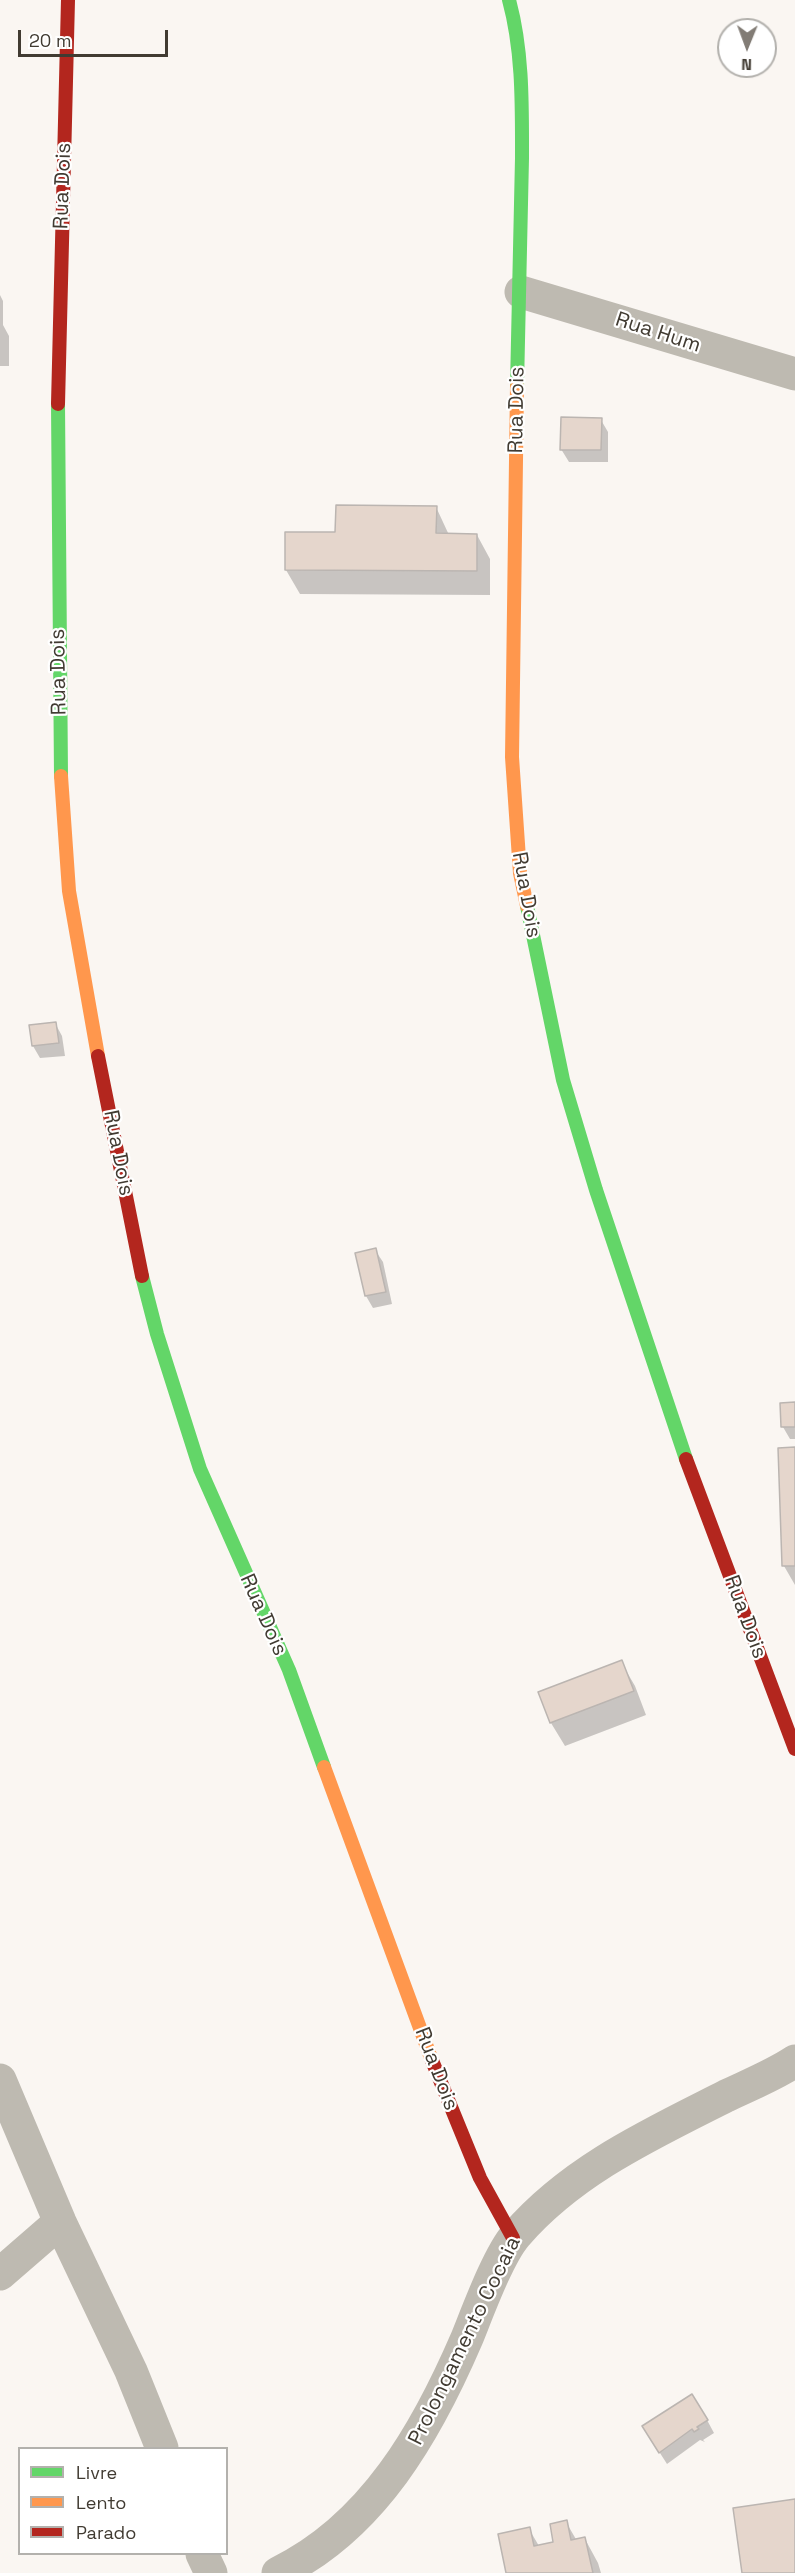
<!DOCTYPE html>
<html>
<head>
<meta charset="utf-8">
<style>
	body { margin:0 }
	#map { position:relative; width:795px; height:2573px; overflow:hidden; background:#faf6f2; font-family:"Space Grotesk",sans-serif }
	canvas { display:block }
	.legend { position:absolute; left:18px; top:2447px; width:210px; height:108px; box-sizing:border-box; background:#fff; border:2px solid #b3b1ad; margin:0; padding:8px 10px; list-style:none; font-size:18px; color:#413b32 }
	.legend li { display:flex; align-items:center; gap:12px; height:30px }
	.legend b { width:30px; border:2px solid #b3b1ad }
	.north { position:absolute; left:717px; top:18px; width:60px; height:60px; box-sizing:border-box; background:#fff; border:2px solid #b3b1ad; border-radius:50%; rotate:181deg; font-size:16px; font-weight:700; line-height:24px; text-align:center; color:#413b32 }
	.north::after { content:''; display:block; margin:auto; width:21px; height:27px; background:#827c75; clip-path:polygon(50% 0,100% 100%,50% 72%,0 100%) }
	.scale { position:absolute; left:18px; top:30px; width:150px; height:27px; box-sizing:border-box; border:3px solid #413b32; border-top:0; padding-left:8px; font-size:18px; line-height:21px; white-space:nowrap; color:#413b32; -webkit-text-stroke:4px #fff; paint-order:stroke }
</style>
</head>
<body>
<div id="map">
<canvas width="795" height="2573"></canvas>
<ul class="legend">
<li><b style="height:8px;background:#63d668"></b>Livre</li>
<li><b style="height:8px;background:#ff974d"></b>Lento</li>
<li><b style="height:8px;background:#b3261e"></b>Parado</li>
</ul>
<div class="north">N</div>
<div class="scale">20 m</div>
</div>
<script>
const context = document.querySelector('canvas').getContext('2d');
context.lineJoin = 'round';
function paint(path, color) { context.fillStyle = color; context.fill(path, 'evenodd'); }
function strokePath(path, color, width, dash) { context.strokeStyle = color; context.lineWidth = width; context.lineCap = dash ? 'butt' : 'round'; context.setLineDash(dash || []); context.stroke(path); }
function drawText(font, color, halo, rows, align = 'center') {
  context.font = font + ' "Space Grotesk",sans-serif'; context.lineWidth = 4.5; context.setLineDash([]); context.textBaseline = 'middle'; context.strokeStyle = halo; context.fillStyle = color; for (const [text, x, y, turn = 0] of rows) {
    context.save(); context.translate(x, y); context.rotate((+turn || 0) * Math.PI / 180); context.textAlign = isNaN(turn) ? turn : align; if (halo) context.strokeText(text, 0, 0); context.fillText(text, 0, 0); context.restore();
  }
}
paint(new Path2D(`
	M0,295L3,301V325L9,336V366H0Z
	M601,420L608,432V462H569L561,449Z
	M436,507L449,535H477L490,559V595L300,594L286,570Z
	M55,1023L62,1036L65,1056L40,1058L33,1046Z
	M375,1250L383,1262L392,1304L373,1308L366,1296Z
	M795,1404V1439H790L783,1427Z
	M795,1449V1585L784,1566Z
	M621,1662L635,1686L646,1715L565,1746L551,1723L540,1693Z
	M707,2420L714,2433L703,2440L705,2442L700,2440L667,2464L651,2439Z
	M566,2522L577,2541L585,2539L598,2563L601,2573H507L529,2529L539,2546L555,2544Z`), '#0003');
const building = new Path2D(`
	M561,417L602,418L601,450H560Z
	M336,505L437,506L436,533L477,534V571L285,570V532H335Z
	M56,1022L59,1043L32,1046L29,1025Z
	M376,1248L386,1292L365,1296L355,1253Z
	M795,1402V1427H781L780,1403Z
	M795,1447V1566H782L778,1448Z
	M622,1660L634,1691L550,1723L538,1692Z
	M692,2394L708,2420L697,2427L699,2429L694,2432L692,2429L659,2453L642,2426Z
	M795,2499V2573H742L733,2508Z
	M567,2520L571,2540L585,2537L593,2573H506L498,2534L530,2527L534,2546L553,2542L550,2524Z`);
paint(building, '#e5d6cc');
strokePath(building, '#bbb5b1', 1.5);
strokePath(new Path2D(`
	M521,292L795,374
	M0,2080L60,2222L131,2371L162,2448
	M0,2274L60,2222
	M202,2554L211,2573
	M278,2573C373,2527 427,2431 467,2338C478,2311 498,2256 516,2235C572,2170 651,2134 726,2096C749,2085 774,2075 795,2061`), '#bebab1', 33);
strokePath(new Path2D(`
	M509,0C523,51 522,106 522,158C521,234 518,310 517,386
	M58,404L61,776
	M527,906L563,1080L596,1190L686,1459
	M142,1276L157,1334L200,1469L289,1670L324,1767`), '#63d668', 14);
strokePath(new Path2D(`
	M517,386L512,757L520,873L527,906
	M61,776L69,891L98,1056
	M324,1767L431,2058`), '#ff974d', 14);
strokePath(new Path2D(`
	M58,404L68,0
	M98,1056L142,1276
	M686,1459L795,1749
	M431,2058L480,2178L513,2238`), '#b3261e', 14);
drawText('21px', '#413b32', '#fff', [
	["Rua Dois",63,186,-88],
	["Rua Hum",658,333,18],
	["Rua Dois",517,410,-89],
	["Rua Dois",59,672,-91],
	["Rua Dois",526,895,80],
	["Rua Dois",118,1153,79],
	["Rua Dois",263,1615,66],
	["Rua Dois",745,1617,70],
	["Rua Dois",436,2069,69],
	["Prolongamento Cocaia",465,2341,-64]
]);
</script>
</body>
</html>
